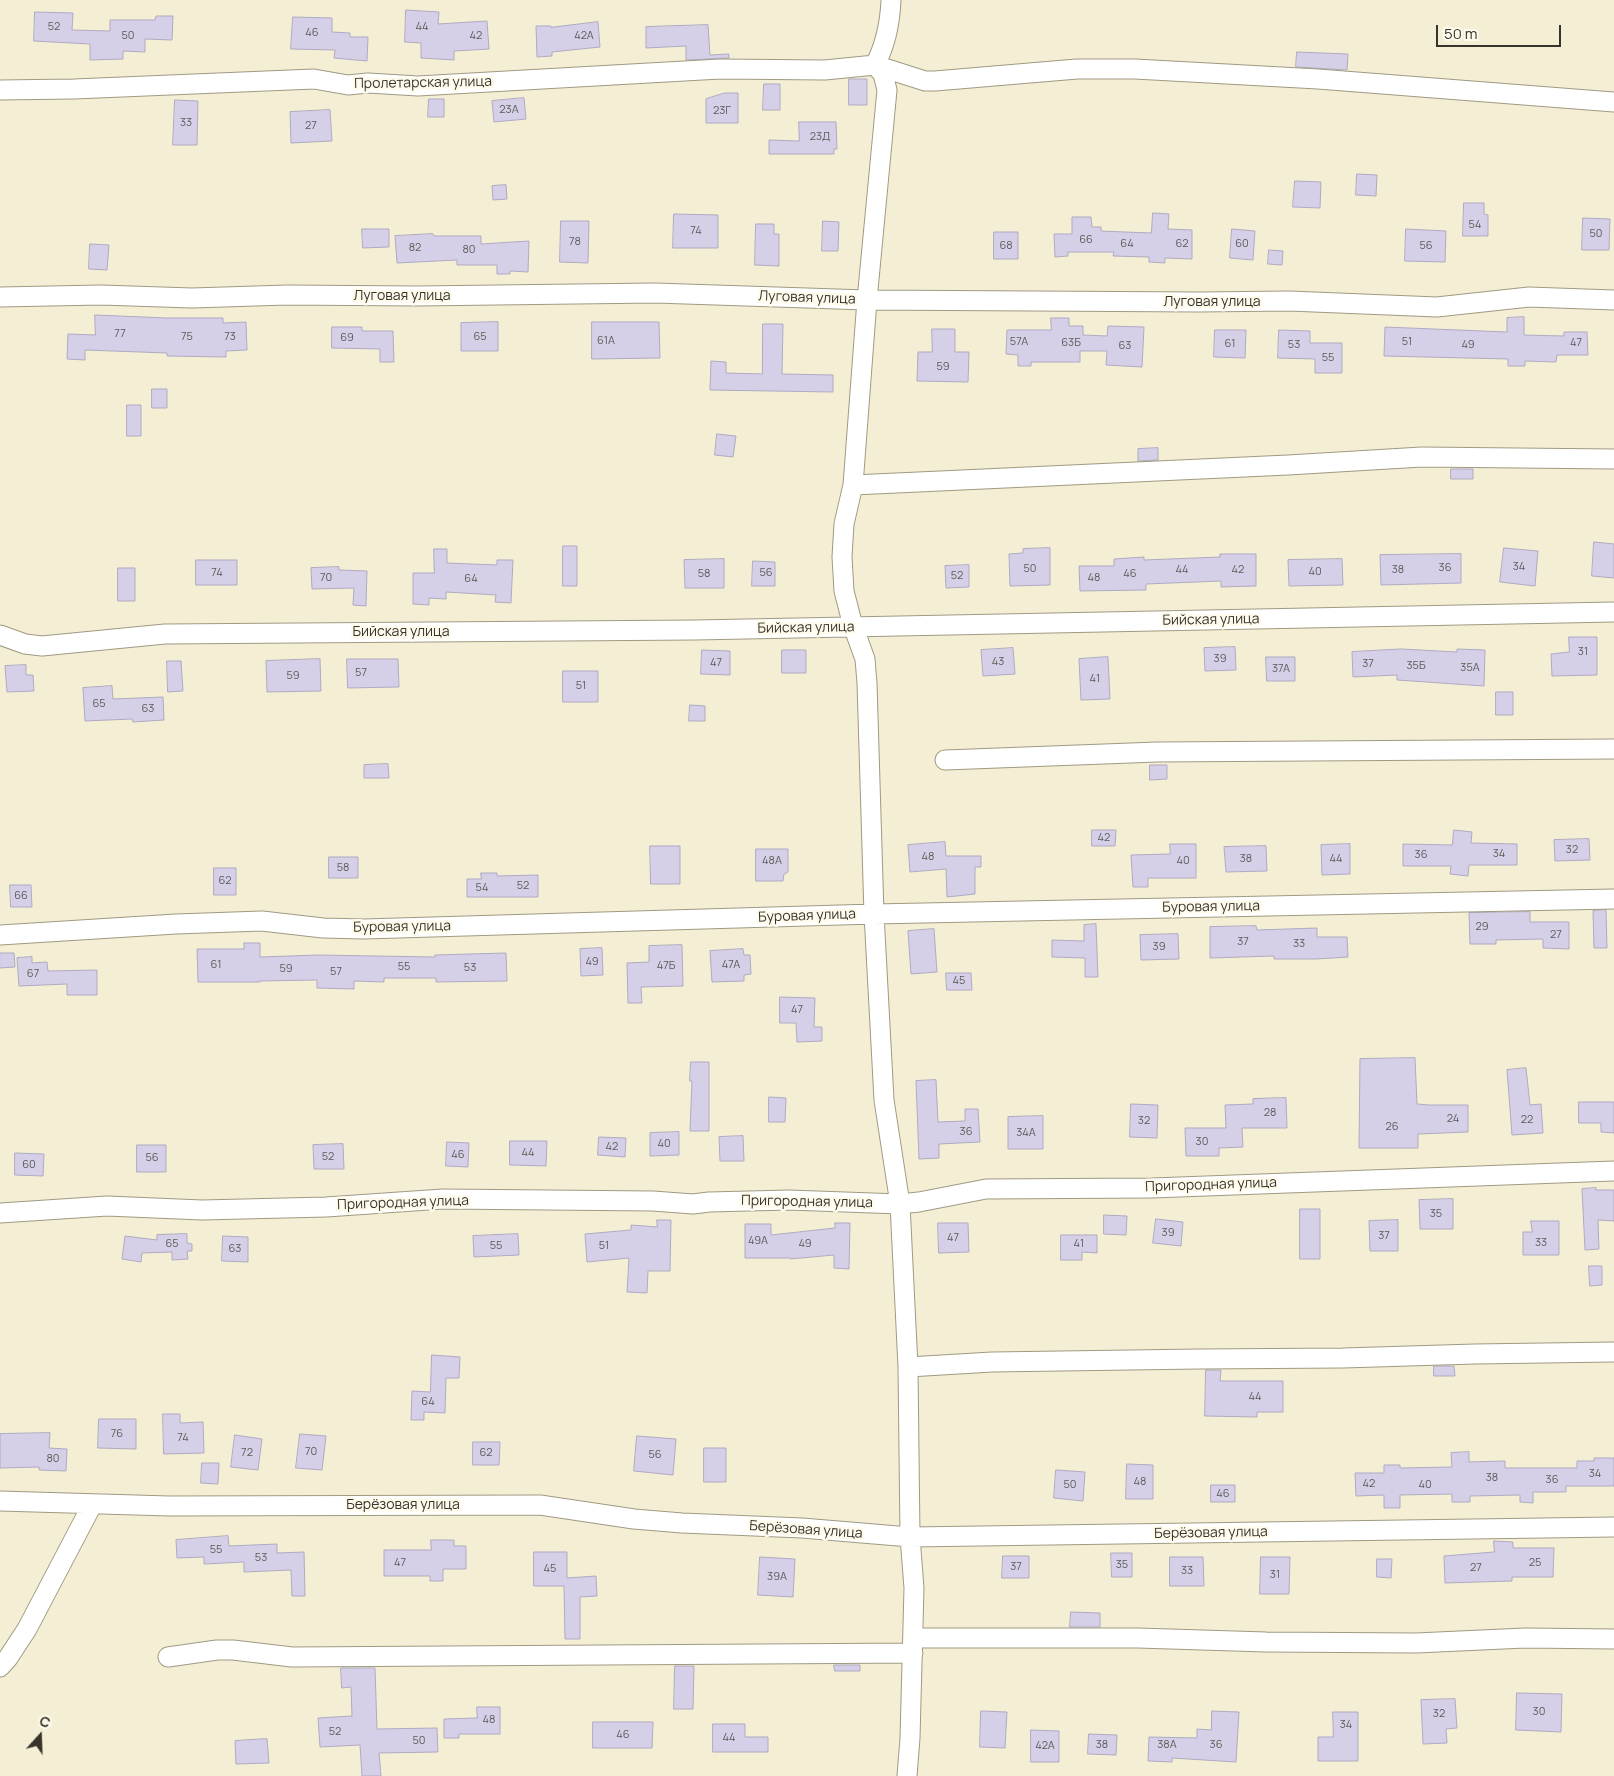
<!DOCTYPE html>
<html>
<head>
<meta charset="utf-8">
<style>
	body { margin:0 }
	#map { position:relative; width:1614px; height:1776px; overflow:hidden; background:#f4eed5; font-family:Manrope,sans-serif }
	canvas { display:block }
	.north { position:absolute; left:15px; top:1711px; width:50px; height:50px; -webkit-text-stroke:4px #fffbec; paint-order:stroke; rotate:20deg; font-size:14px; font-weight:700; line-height:20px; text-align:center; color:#36342a }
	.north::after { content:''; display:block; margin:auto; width:18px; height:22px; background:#36342a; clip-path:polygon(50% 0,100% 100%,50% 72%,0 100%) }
	.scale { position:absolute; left:1436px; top:25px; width:125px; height:22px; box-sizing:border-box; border:2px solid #36342a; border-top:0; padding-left:6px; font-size:15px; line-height:18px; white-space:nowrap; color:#36342a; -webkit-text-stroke:4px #fffbec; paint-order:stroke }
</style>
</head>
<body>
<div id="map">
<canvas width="1614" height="1776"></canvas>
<div class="north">С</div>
<div class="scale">50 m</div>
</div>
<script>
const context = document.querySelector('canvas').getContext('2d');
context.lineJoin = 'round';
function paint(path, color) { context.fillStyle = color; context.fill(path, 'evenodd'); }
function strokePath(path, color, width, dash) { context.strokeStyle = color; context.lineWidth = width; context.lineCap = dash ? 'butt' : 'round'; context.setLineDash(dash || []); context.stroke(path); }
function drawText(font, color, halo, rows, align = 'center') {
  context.font = font + ' Manrope,sans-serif'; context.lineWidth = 5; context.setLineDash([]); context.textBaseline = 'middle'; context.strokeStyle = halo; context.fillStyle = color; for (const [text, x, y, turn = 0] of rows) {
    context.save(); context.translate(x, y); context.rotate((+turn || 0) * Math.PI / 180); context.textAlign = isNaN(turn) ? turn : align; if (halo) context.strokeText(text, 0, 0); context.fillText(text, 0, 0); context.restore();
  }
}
const building = new Path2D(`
	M406,10L439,12L438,24L487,21L489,49L454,51V60L421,58V43L405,42Z
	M35,12L73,13L72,30L110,31V20H155L156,16H173L172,40L145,39V52L123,51V59L90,60V44L34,41Z
	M293,17L332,18V32L350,33V37H368L367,61L334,58L335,50L291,49Z
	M598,22L600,47L552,52V56L537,57L536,26H551V27Z
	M708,25L710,55L729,54V58L686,60V46L646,48V27Z
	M1297,52L1348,54L1347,70L1296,67Z
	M849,79H867V105H849Z
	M764,84H780V110H763Z
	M725,93H738V123H706V99Z
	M524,98L526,119L494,122L492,101Z
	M429,99H444V117H428Z
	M175,100L198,101L197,145H173Z
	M330,110L332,141L291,143L290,112Z
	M799,122H836L837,149H834V154H769V140L799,141Z
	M1357,174L1377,175L1376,196L1356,195Z
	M1295,181L1321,182L1320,208L1293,207Z
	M506,185L507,199L493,200L492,186Z
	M1464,203H1484V214L1488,215V236H1463Z
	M1153,213L1169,214L1168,229L1192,230V259L1165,258V263L1149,262V257L1113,256L1114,252H1068V256L1055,257L1054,234H1072V217H1091L1092,227H1101V231L1151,233Z
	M674,214L718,215V248H673Z
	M1583,218L1610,219L1609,250H1582Z
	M561,221H589L588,263L560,262Z
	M823,221L839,222L838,251H822Z
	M756,224H774V234H779V266L755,265Z
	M362,229H389V247L363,248Z
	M1232,229L1255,231L1253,260L1230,258Z
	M1406,229L1446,231L1445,262L1405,261Z
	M994,232H1018V259H994Z
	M433,234L434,236H481V244L529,241L528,272L510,271V274H497V265H457V260L397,263L395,236Z
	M90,244L109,245L107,270L89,269Z
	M1269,250L1283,251L1282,265L1268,264Z
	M95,315L167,318H223V323L246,322L247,350L226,351V357L167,356V353L85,350V360L67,359L68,334L95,335Z
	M1524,317V335L1564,336V332H1587L1588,355H1557L1556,362L1525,361V366H1508V359L1384,356L1385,327L1507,332V318Z
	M1051,318H1069V326H1083V335L1107,336L1108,326L1144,327L1142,367L1106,365L1107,351H1080V362H1031V366H1018V355L1006,354L1007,330H1051Z
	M498,322V351H461V323Z
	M592,322H659L660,358L592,359Z
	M763,324H783L782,374L833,375V392L710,390L711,361L726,362V373L762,374Z
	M332,327H362V331H393L394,362H380V349L332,348Z
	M932,329H955V352H969L968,382L917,381L918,352H932Z
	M1215,330H1246L1245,358L1214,357Z
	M1279,330L1310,331V343H1342V373H1315V359L1278,358Z
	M152,389H167V408H152Z
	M127,405H141V436H127Z
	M717,434L736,436L733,457L715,455Z
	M1158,448V460L1138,461V449Z
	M1451,469H1473V479H1451Z
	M1594,542L1614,544V578L1592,576Z
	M563,546H577V586H563Z
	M1050,548V585L1010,586L1009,554L1023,553V549Z
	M1504,548L1538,551L1535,586L1500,582Z
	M434,549H447V563L497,565V560H513L511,603L495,602L496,595L446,592V599L429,598V605L413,604V573H434Z
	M1220,554H1256V586L1221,587V581L1146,584V590L1080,591L1079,566H1114V559L1144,557V560L1220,557Z
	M1461,554V583L1381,585L1380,555Z
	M724,559V588H685L684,560Z
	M1342,559L1343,585L1289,586L1288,560Z
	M196,560H237V585H196Z
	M753,561L775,562V586H752Z
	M969,565V587L946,588L945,566Z
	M339,567V570L367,571L366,606L353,605L354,588L312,589L311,568Z
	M118,568H135V601H118Z
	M1569,637H1597V675L1552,676L1551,654L1569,652Z
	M1235,647L1236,670L1205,671L1204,648Z
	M1013,648L1015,674L983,676L981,650Z
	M1401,649L1457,652V649L1485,650L1484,686L1397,680V675L1353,677L1352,652Z
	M702,650L730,651V675L701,674Z
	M782,650H806V673H782Z
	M1108,657L1110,699L1081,700L1079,659Z
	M1266,657H1295V681H1267Z
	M320,659L321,691L267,692L266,661Z
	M347,659H398L399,687L348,688Z
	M167,661H181L183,691L168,692Z
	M26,665V675H33L34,691L7,692L5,666Z
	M563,671H598V702H563Z
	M112,686L113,699L163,697L164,720L133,722L132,719L85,721L83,688Z
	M1496,692H1513V715H1496Z
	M690,705L705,706V721H689Z
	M388,764L389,778H364V765Z
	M1150,765H1167V779L1150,780Z
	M1092,830H1116L1115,846H1092Z
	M1454,830L1472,832L1471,843L1517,844V865H1469L1468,876L1450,874L1451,866H1403V844L1452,845Z
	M1589,839L1590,860L1555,861L1554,840Z
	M945,842L946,856H981V867H975V894L947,897L946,869L910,872L908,845Z
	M1170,844H1196V878H1148V887H1133L1131,855L1170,854Z
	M1350,844V874L1322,875L1321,845Z
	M650,846H680V884H651Z
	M1266,846L1267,871L1226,872L1224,847Z
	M756,849H788V872L784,874L783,881H756Z
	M329,857H358V878H329Z
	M214,868H236V895H214Z
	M481,873H497V876L538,875V897H467V879H481Z
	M10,885H31L32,907H11Z
	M1606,910L1607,948H1594L1593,911Z
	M1530,912V922H1569V949L1543,948V939L1496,940V944H1470L1469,913Z
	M1096,924L1098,977H1085V958L1052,957V940L1084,941V925Z
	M1256,926L1257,930L1317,928V937H1347L1348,957L1316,959H1274V956L1210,958V927Z
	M934,929L937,972L911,974L908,931Z
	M1178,934L1179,959L1141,960L1140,935Z
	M244,943H260V957L318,955L435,957V955L506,953L507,981L436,982V978H384V982L354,981V989L317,988V980L260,981V982H198L197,949H244Z
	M682,945L683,986L641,987L642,1003H628L627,963L649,962V946Z
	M602,948L603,975L581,976L580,949Z
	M743,949L744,955H750L751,974L744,975V981L712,982L710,951Z
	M0,953H14L15,967L0,968Z
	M32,957V963L47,962L48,971L97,970V995H67V984L19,986L17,958Z
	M946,973H971L972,990H947Z
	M780,997L815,998L814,1027H822V1041L797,1042L796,1023H780Z
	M1415,1058L1417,1104L1429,1105H1468V1132L1418,1134V1148H1359L1360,1059Z
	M691,1062H709V1131H690L692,1081H690Z
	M1526,1068L1530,1105L1541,1104L1543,1133L1512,1135L1507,1070Z
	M936,1080L938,1122L965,1121V1109H978L980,1142L939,1144V1158L919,1159L916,1081Z
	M769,1097L786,1098L785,1122H769Z
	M1286,1098L1287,1128H1242L1243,1147L1219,1148V1156H1186L1185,1128H1226L1225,1105L1253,1104V1099Z
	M1579,1102H1614V1133L1601,1132V1123H1579Z
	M1131,1104L1158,1105L1157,1138L1130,1137Z
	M1043,1116V1149H1008V1117Z
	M679,1132V1155L650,1156V1133Z
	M743,1136L744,1161H720L719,1137Z
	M599,1137L626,1138L625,1157L598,1155Z
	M510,1141H547L546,1166L510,1165Z
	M447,1142L469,1143L468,1167L446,1166Z
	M343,1144L344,1169H314L313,1145Z
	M137,1145H166V1172H137Z
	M15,1153L44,1154L43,1176L15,1175Z
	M1596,1188V1190H1614V1221L1598,1220L1599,1249L1585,1250L1582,1189Z
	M1453,1199V1229H1420L1419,1200Z
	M1300,1209H1320V1259H1300Z
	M1104,1215L1127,1216L1126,1235L1104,1234Z
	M1156,1219L1183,1222L1181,1246L1153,1243Z
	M657,1220H671L670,1271H648L647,1293L627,1292L629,1258L587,1262L585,1234L631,1230V1225L657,1227Z
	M1398,1220V1251H1370L1369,1221Z
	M1531,1221H1559V1255H1523V1232H1532Z
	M835,1223H850L849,1269L834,1268V1255L790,1259V1258H745V1224H771V1235L835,1228Z
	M938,1223H968L969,1252L939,1253Z
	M187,1234V1243L192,1244V1251H187L188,1259L172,1260V1252L142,1253L141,1262L122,1259L125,1236L157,1240V1235Z
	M518,1234L519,1255L474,1257L473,1236Z
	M1061,1235H1097V1253L1082,1252V1260H1061Z
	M223,1236L248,1237V1262L222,1261Z
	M1589,1266H1602V1285L1590,1286Z
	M432,1355L460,1357L459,1378H446L445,1413L424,1412V1420H411L412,1391L430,1392Z
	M1434,1366H1454L1455,1376H1434Z
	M1206,1370H1221L1220,1381H1283V1412H1257V1417L1205,1416Z
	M163,1414H180V1423L203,1422L204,1453L164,1454Z
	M99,1419H136V1449L98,1448Z
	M50,1433L49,1448L67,1449L66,1471L39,1470V1467L0,1468V1434Z
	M300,1434L326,1436L322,1470L296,1468Z
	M235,1435L262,1439L258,1470L231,1467Z
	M637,1436L676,1439L673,1475L634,1471Z
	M473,1442H500L499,1465H473Z
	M704,1448H726V1482H704Z
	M1469,1452V1462L1505,1461V1468H1577V1461H1594V1458H1614V1486H1566V1492H1533V1503L1520,1502V1495L1470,1496V1502H1452V1494L1400,1495V1508H1384V1495L1356,1496L1355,1473H1384V1465H1400V1468L1452,1467L1451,1453Z
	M202,1463H219L218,1484L201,1483Z
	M1127,1464L1153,1465V1499H1126Z
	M1056,1470L1085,1472L1083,1501L1054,1498Z
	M1211,1485H1235V1502H1211Z
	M228,1536L229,1546L277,1544V1553L304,1552L305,1596H292L291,1570L244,1572V1562L204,1564V1557L177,1558L176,1540Z
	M431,1540H454V1546H466V1569H443V1581H430V1576H384V1550H431Z
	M1494,1541L1513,1542V1548H1554L1553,1577H1512V1581L1445,1583L1444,1556L1494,1552Z
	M534,1552H567V1578L596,1576L597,1596L580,1597V1639H565L564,1586H534Z
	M1111,1553H1132V1577H1112Z
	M1003,1556H1029V1578H1002Z
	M760,1557L795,1559L793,1597L758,1595Z
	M1170,1557H1203L1204,1586H1170Z
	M1261,1557H1290L1289,1594H1260Z
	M1377,1559H1392L1391,1578L1377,1577Z
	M1071,1612L1100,1613V1627H1070Z
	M834,1665H860V1671H835Z
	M675,1666H694L693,1709H674Z
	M341,1668H375L377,1729L437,1728L438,1752L379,1753L381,1776H362L360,1745L320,1747L318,1718L352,1716L351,1687L342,1688Z
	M1517,1693L1562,1694L1561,1732L1516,1730Z
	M1455,1699L1457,1728L1446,1729L1447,1743L1423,1744L1421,1700Z
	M477,1707H500V1734H459V1738H444V1719L477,1718Z
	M981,1711L1007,1712L1005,1748L980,1747Z
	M1212,1711L1239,1712L1236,1762L1172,1758V1762L1148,1761L1149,1737L1197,1738V1729L1211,1730Z
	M1333,1712H1358V1761H1318V1737H1333Z
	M593,1722H653L652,1748H593Z
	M713,1724H745V1737H768V1752H713Z
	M1031,1730L1059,1731V1762H1031Z
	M1089,1734L1117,1735L1116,1755L1088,1754Z
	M267,1739L269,1763L236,1764L235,1741Z`);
paint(building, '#d5cfe7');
strokePath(building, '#afaac1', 1);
const minor = new Path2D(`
	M891,0C890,24 886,44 875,65L883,74L887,90L867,300L853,485L844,524L842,557L844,591L853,626L865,659L867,683L874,914L884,1100L900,1204L908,1367L910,1537L914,1588L910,1738L907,1776
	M0,90L74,89L314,79L348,85L368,83L418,86L720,69L825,70L875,65L925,81H935L1077,69H1135L1318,79L1614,102
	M0,297L101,295L192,298L287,295L418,296L655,293L867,300L1199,302L1289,301L1437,307L1529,297L1614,300
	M853,485L1288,465L1422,457L1614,459
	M0,635L25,644L42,646L165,634L695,630L1614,612
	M945,760L1157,752L1614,749
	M0,935L176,924L262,921L323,928L364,929L874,914L1614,899
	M0,1213L107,1206L202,1210L326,1207L443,1199L653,1201L693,1204L709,1202L789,1200L900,1204L919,1202L986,1189L1152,1188L1614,1171
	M908,1367L992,1362L1199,1359L1343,1358L1475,1354L1614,1352
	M0,1501L169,1506L540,1505L634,1519L682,1523L802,1528L910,1537L1614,1527
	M913,1638H1138L1266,1642L1416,1643L1525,1638L1614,1639
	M168,1657L217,1650H233L292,1657L913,1653
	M0,1667L8,1658L27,1629L92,1505`);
strokePath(minor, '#9f9a82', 21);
strokePath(minor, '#fff', 19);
drawText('11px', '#5e5b59', null, [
	["52",54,27],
	["44",422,27],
	["46",312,33],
	["50",128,36],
	["42",476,36],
	["42А",584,36],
	["23А",509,110],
	["23Г",722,111],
	["33",186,123],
	["27",311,126],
	["23Д",820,137],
	["54",1475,225],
	["74",696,231],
	["50",1596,234],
	["66",1086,240],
	["78",575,242],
	["64",1127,244],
	["62",1182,244],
	["60",1242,244],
	["68",1006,246],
	["56",1426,246],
	["82",415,248],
	["80",469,250],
	["77",120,334],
	["75",187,337],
	["73",230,337],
	["65",480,337],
	["69",347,338],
	["61А",606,341],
	["57А",1019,342],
	["51",1407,342],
	["63Б",1071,343],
	["47",1576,343],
	["61",1230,344],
	["53",1294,345],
	["49",1468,345],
	["63",1125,346],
	["55",1328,358],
	["59",943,367],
	["34",1519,567],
	["36",1445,568],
	["50",1030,569],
	["44",1182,570],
	["42",1238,570],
	["38",1398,570],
	["40",1315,572],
	["74",217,573],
	["56",766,573],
	["58",704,574],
	["46",1130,574],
	["52",957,576],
	["70",326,578],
	["48",1094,578],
	["64",471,579],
	["31",1583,652],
	["39",1220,659],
	["43",998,662],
	["47",716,663],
	["37",1368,664],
	["35Б",1416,666],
	["35А",1470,668],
	["37А",1281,669],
	["57",361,673],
	["59",293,676],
	["41",1095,679],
	["51",581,686],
	["65",99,704],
	["63",148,709],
	["42",1104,838],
	["32",1572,850],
	["34",1499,854],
	["36",1421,855],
	["48",928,857],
	["38",1246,859],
	["44",1336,859],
	["48А",772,861],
	["40",1183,861],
	["58",343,868],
	["62",225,881],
	["52",523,886],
	["54",482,888],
	["66",21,896],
	["29",1482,927],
	["27",1556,935],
	["37",1243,942],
	["33",1299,944],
	["39",1159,947],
	["49",592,962],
	["61",216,965],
	["47А",731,965],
	["47Б",666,966],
	["55",404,967],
	["53",470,968],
	["59",286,969],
	["57",336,972],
	["67",33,974],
	["45",959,981],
	["47",797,1010],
	["28",1270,1113],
	["24",1453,1119],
	["22",1527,1120],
	["32",1144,1121],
	["26",1392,1127],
	["36",966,1132],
	["34А",1026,1133],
	["30",1202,1142],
	["40",664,1144],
	["42",612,1147],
	["44",528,1153],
	["46",458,1155],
	["52",328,1157],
	["56",152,1158],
	["60",29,1165],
	["35",1436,1214],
	["39",1168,1233],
	["37",1384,1236],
	["47",953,1238],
	["49А",758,1241],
	["33",1541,1243],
	["65",172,1244],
	["49",805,1244],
	["41",1079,1244],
	["55",496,1246],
	["51",604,1246],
	["63",235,1249],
	["44",1255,1397],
	["64",428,1402],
	["76",117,1434],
	["74",183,1438],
	["70",311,1452],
	["72",247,1453],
	["62",486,1453],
	["56",655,1455],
	["80",53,1459],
	["34",1595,1474],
	["38",1492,1478],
	["36",1552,1480],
	["48",1140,1482],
	["42",1369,1484],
	["50",1070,1485],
	["40",1425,1485],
	["46",1223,1494],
	["55",216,1550],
	["53",261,1558],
	["47",400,1563],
	["25",1535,1563],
	["35",1122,1565],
	["37",1016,1567],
	["27",1476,1568],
	["45",550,1569],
	["33",1187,1571],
	["31",1275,1575],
	["39А",777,1577],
	["30",1539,1712],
	["32",1439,1714],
	["48",489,1720],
	["34",1346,1725],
	["52",335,1732],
	["46",623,1735],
	["44",729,1738],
	["50",419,1741],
	["38",1102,1745],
	["38А",1167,1745],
	["36",1216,1745],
	["42А",1045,1746]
]);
drawText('14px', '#36342a', '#fffbec', [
	["Пролетарская улица",423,83,-1],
	["Луговая улица",402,296],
	["Луговая улица",807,298,2],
	["Луговая улица",1212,302],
	["Бийская улица",1211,620,-1],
	["Бийская улица",806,628,-1],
	["Бийская улица",401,632],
	["Буровая улица",1211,907,-1],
	["Буровая улица",807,916,-2],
	["Буровая улица",402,927,-1],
	["Пригородная улица",1211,1185,-2],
	["Пригородная улица",807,1202,1],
	["Пригородная улица",403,1203,-2],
	["Берёзовая улица",403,1505],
	["Берёзовая улица",806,1530,4],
	["Берёзовая улица",1211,1533,-1]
]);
</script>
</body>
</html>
